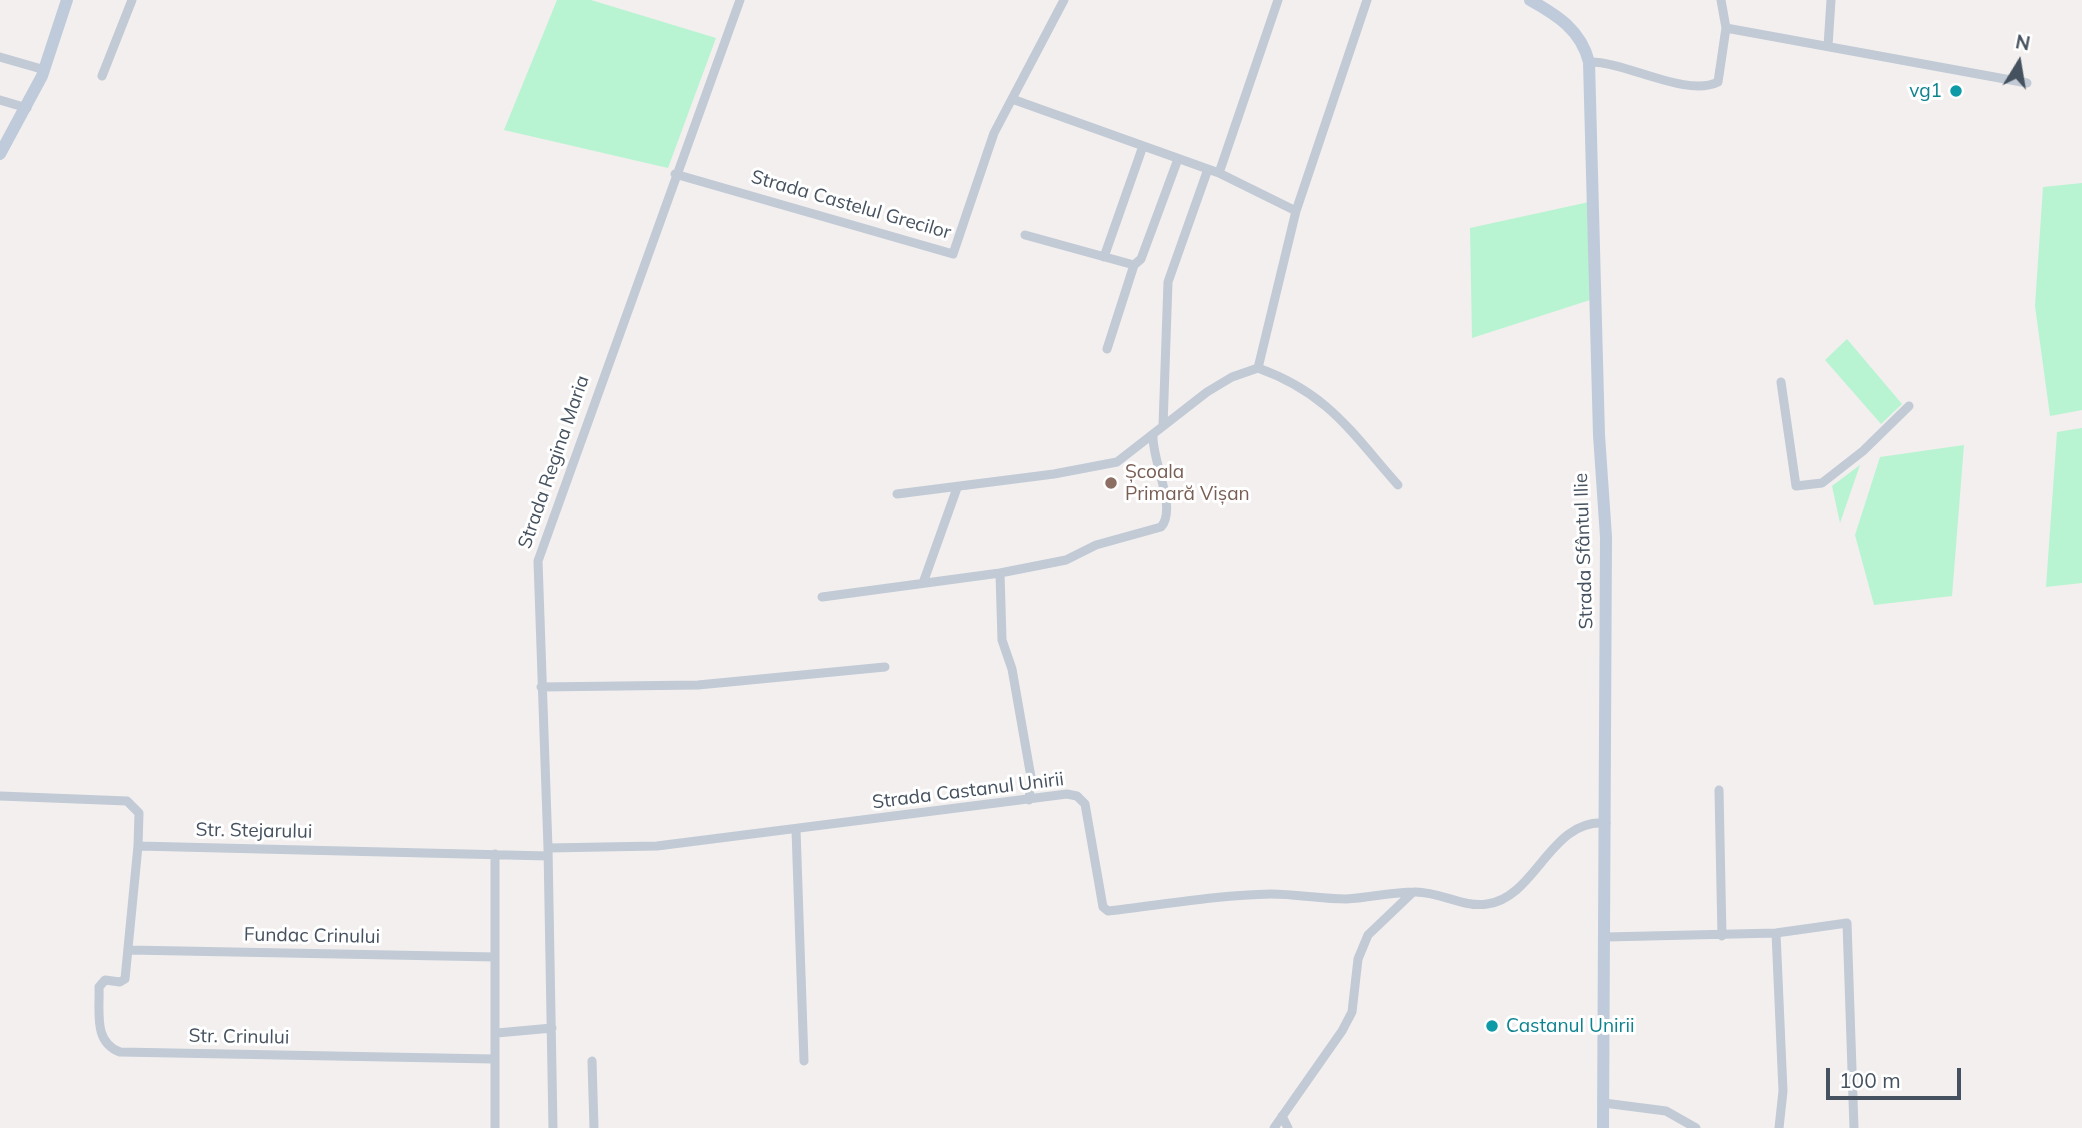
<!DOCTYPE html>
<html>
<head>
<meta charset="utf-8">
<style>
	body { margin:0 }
	#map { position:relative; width:2082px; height:1128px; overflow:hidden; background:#f2efee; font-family:Mulish,sans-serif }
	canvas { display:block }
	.north { position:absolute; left:1984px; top:28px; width:70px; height:70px; -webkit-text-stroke:5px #fff; paint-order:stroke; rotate:11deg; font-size:19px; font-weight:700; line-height:28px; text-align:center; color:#45515e }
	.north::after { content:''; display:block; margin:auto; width:24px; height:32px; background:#45515e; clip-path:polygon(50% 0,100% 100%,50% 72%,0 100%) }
	.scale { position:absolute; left:1826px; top:1068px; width:135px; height:32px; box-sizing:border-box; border:4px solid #45515e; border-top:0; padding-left:9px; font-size:21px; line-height:24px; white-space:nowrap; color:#45515e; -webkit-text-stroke:5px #fff; paint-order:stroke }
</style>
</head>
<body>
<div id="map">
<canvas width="2082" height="1128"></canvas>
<div class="north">N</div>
<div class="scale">100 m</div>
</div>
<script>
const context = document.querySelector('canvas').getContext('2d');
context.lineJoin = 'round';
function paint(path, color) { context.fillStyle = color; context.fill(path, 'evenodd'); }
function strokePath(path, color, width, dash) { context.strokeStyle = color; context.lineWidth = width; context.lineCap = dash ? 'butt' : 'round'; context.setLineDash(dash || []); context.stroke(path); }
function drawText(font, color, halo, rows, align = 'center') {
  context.font = font + ' Mulish,sans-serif'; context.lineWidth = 6; context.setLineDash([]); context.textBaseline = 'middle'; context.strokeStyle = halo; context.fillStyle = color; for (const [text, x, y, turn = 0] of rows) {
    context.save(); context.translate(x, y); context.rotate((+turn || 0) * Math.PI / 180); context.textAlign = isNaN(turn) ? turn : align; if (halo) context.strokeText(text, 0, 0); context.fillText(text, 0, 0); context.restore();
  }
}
paint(new Path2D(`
	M557,0H591L716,38L668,168L504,130Z
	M2082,183V410L2050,416L2035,306L2043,187Z
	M1589,202L1590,300L1472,338L1470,228Z
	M1847,339L1902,404L1881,424L1825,360Z
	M2082,428V583L2046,587L2057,432Z
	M1964,445L1952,596L1874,605L1855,535L1880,457Z
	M1860,465L1840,523L1832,486Z`), '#b8f4d2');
strokePath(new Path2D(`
	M1726,28L2027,83
	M1828,46L1831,0
	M0,57L45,70
	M1589,62C1625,61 1686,98 1718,82L1726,28L1721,0
	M102,76L132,0
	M1012,99L1219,173L1296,211
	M0,100L27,108
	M1219,173L1278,0
	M675,174L953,254L994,133L1064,0
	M1025,235L1134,265L1141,259L1178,159
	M1104,257L1143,146
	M1107,349L1134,265
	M1258,368L1296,211L1367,0
	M1781,382L1796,486L1822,483L1863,451L1909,406
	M1163,426L1168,282L1208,169
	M897,494L1054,474L1117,462L1207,392L1232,377L1258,368C1328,393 1351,432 1398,485
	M1000,573L1002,640L1012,669L1031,777L1029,800
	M923,583L957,488
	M822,597L1000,573L1066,560L1096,545L1161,527C1178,508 1151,460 1153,434
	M541,687L698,685L885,667
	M1719,790L1722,936
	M0,796L127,801L139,813L138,846L548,856
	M796,830L804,1061
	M138,846L125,979L120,982L105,980L99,987C100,1012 93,1042 120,1052L493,1059
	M548,848L657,846L1067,794L1077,796L1085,804L1103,907L1108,911C1162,905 1216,895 1271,894C1296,894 1321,899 1346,899C1369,898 1391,892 1414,892C1439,891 1463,908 1487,904C1536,898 1550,818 1606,823
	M1776,933L1783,1091L1779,1128
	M1606,937L1776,933L1847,923L1854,1128
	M129,950L495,957
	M497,1033L552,1028
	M592,1061L594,1128
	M1604,1103L1666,1111L1696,1128
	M1282,1116L1288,1128
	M495,1128V854
	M553,1128L548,848L538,561L740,0
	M1274,1128L1342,1031L1352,1012L1358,959L1368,935L1412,893`), '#c1cad5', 9);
strokePath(new Path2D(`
	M1530,0C1557,15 1581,30 1589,62L1599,435L1606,537L1603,1128
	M0,154L42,76L67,0`), '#bfcbda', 12);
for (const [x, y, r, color] of [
	[1956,91,7,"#0f9aa8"],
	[1111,483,7,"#8d6e63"],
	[1492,1026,7,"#0f9aa8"]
]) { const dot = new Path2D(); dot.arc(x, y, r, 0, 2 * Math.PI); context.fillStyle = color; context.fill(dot); strokePath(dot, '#fff', 2.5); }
drawText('19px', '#0d838f', '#fff', [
	["vg1",1942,91],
	["Castanul Unirii",1506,1026,"left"]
], 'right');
drawText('19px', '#45515e', '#fff', [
	["Strada Castelul Grecilor",851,205,16],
	["Strada Regina Maria",554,462,-71],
	["Strada Sfântul Ilie",1584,551,-92],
	["Strada Castanul Unirii",968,791,-7],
	["Str. Stejarului",254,831,1],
	["Fundac Crinului",312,936,1],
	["Str. Crinului",239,1037,1]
]);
drawText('19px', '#785e54', '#fff', [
	["Școala",1125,472],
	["Primară Vișan",1125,494]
], 'left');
</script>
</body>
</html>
